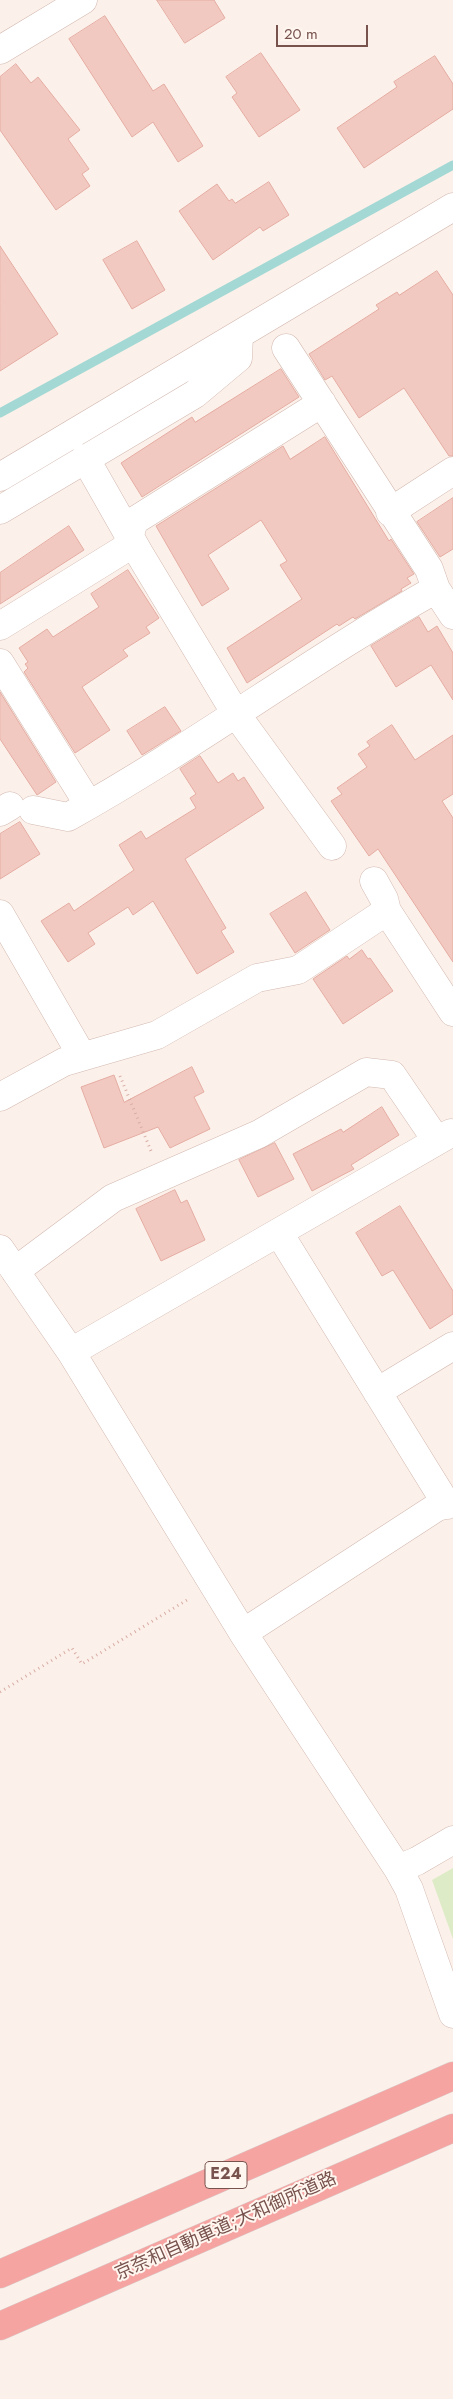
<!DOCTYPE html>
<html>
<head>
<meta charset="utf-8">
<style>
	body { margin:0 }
	#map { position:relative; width:453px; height:2399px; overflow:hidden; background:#fcf1ea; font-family:Jost,sans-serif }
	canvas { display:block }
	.scale { position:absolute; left:276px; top:25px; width:92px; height:22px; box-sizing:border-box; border:2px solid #78524d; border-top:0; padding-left:6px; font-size:15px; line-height:18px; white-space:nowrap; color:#78524d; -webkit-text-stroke:4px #fff6f0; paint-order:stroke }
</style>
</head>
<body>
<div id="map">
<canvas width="453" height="2399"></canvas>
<div class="scale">20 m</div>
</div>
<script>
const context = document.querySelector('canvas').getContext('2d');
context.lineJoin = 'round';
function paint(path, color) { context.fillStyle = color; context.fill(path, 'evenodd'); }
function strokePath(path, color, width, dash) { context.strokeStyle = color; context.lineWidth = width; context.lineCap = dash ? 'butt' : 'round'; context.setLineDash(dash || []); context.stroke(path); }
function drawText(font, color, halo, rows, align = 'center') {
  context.font = font + ' Jost,"Noto Sans JP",sans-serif'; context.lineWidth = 4; context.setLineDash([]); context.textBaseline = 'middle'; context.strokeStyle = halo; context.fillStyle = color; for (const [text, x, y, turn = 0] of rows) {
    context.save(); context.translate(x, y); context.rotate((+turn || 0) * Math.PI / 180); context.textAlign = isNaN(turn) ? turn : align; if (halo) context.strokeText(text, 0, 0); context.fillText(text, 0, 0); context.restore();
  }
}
paint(new Path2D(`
	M453,1868V1939L432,1880Z`), '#deebc7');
strokePath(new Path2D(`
	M0,413L453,165`), '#a4d8d4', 9);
const building = new Path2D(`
	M157,0H214L225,18L185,43Z
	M105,16L153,91L164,84L203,146L178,162L153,122L132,137L69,39Z
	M261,53L300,110L259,137L232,97L237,93L226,77Z
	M435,56L453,84V109L364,168L337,128L397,87L394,82Z
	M16,64L31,83L38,77L80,130L68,139L89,169L82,174L90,186L56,210L0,130V77Z
	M269,182L289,215L263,231L260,227L213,260L179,211L217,184L229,201L232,199L235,203Z
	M137,241L165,290L132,309L103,260Z
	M0,246L58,334L0,371Z
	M437,271L453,295V456H449L404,388L359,418L332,376L325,380L309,354L379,309L376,305L397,292L399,295Z
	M281,369L299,397L142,497L121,463L192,417L195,422Z
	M325,437L389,541L391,539L414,574L407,578L411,583L401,589L402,591L355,619L353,617L339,626L337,624L247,683L227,648L302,599L280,565L287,561L261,520L208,555L229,589L202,606L156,526L283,446L290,459Z
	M453,498V549L440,557L417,522Z
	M69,526L84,550L0,604V573Z
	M128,570L159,618L146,627L150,633L123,650L128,656L82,687L110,730L75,753L24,672L28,668L25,664L28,662L19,648L47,629L53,637L99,607L91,594Z
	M419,617L428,632L437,626L453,653V700L431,665L396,687L371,646Z
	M0,692L56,782L37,795L0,739Z
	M165,707L181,731L142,755L127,731Z
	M392,725L415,760L453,735V794L442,801L453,818V962L378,849L369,856L331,801L342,794L337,788L367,767L358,754L370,746L367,742Z
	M200,756L218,783L233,773L238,781L244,777L264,808L185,859L226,928L221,931L234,952L197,974L153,901L133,915L128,907L88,933L95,944L68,962L41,921L69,903L74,911L134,870L119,845L141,831L146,839L196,808L190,798L196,794L180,769Z
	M20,822L40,854L0,879V834Z
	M306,892L330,930L295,953L270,914Z
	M362,950L368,959L370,958L393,991L343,1024L313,979L347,956L349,959Z
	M192,1067L204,1092L194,1097L210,1129L170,1148L158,1127L104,1148L81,1087L114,1075L124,1102Z
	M382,1107L399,1135L351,1165L354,1169L312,1191L293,1154L341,1129L343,1132Z
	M275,1143L294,1179L258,1197L239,1160Z
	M175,1190L181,1203L187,1200L205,1240L161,1261L136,1209Z
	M400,1206L453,1291V1314L430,1329L393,1270L382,1276L356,1233Z`);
paint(building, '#f2c9c1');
strokePath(building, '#e4aca2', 1);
const minor = new Path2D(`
	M0,50L83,0
	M286,348L429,569L436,589L453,615
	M85,458L139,553L236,714L332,846
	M0,477L453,207
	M0,510L195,394L238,358L239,335
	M390,512L453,471
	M0,626L126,548L134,521L322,403
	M0,663L89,805
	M33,810L68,817C194,747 310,660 436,589
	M0,812L10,806
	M374,881L384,899L387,911L453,1012
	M0,914L82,1056
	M0,1097L64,1062L157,1035L257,978L298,970L387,911
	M279,1233L447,1505
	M0,1249L71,1352L243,1633L398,1869L409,1889L453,2014
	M15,1271L113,1198L259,1134L366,1072L392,1075L437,1141
	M71,1352L451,1133
	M377,1392L453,1346
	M243,1633L437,1507L453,1503
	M398,1869L417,1861L453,1840`);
const highway = new Path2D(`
	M0,2274L453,2076
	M0,2326L453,2128`);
strokePath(minor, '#d2b9b1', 29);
strokePath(highway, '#d9cfcd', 29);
strokePath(new Path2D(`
	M120,1076L151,1151
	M0,1692L72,1648L82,1664L187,1600`), '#d7aca4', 3, [1, 4]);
strokePath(minor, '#fff', 28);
strokePath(highway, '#f5a4a2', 28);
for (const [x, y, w] of [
	[226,2175,42]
]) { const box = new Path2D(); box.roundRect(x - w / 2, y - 13.5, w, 27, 4); context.fillStyle = '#fff6f0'; context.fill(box); strokePath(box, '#78524d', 1); }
drawText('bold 16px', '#78524d', null, [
	["E24",226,2175]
]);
drawText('18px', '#78524d', '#fff6f0', [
	["京奈和自動車道;大和御所道路",226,2227,-24]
]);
</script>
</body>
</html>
